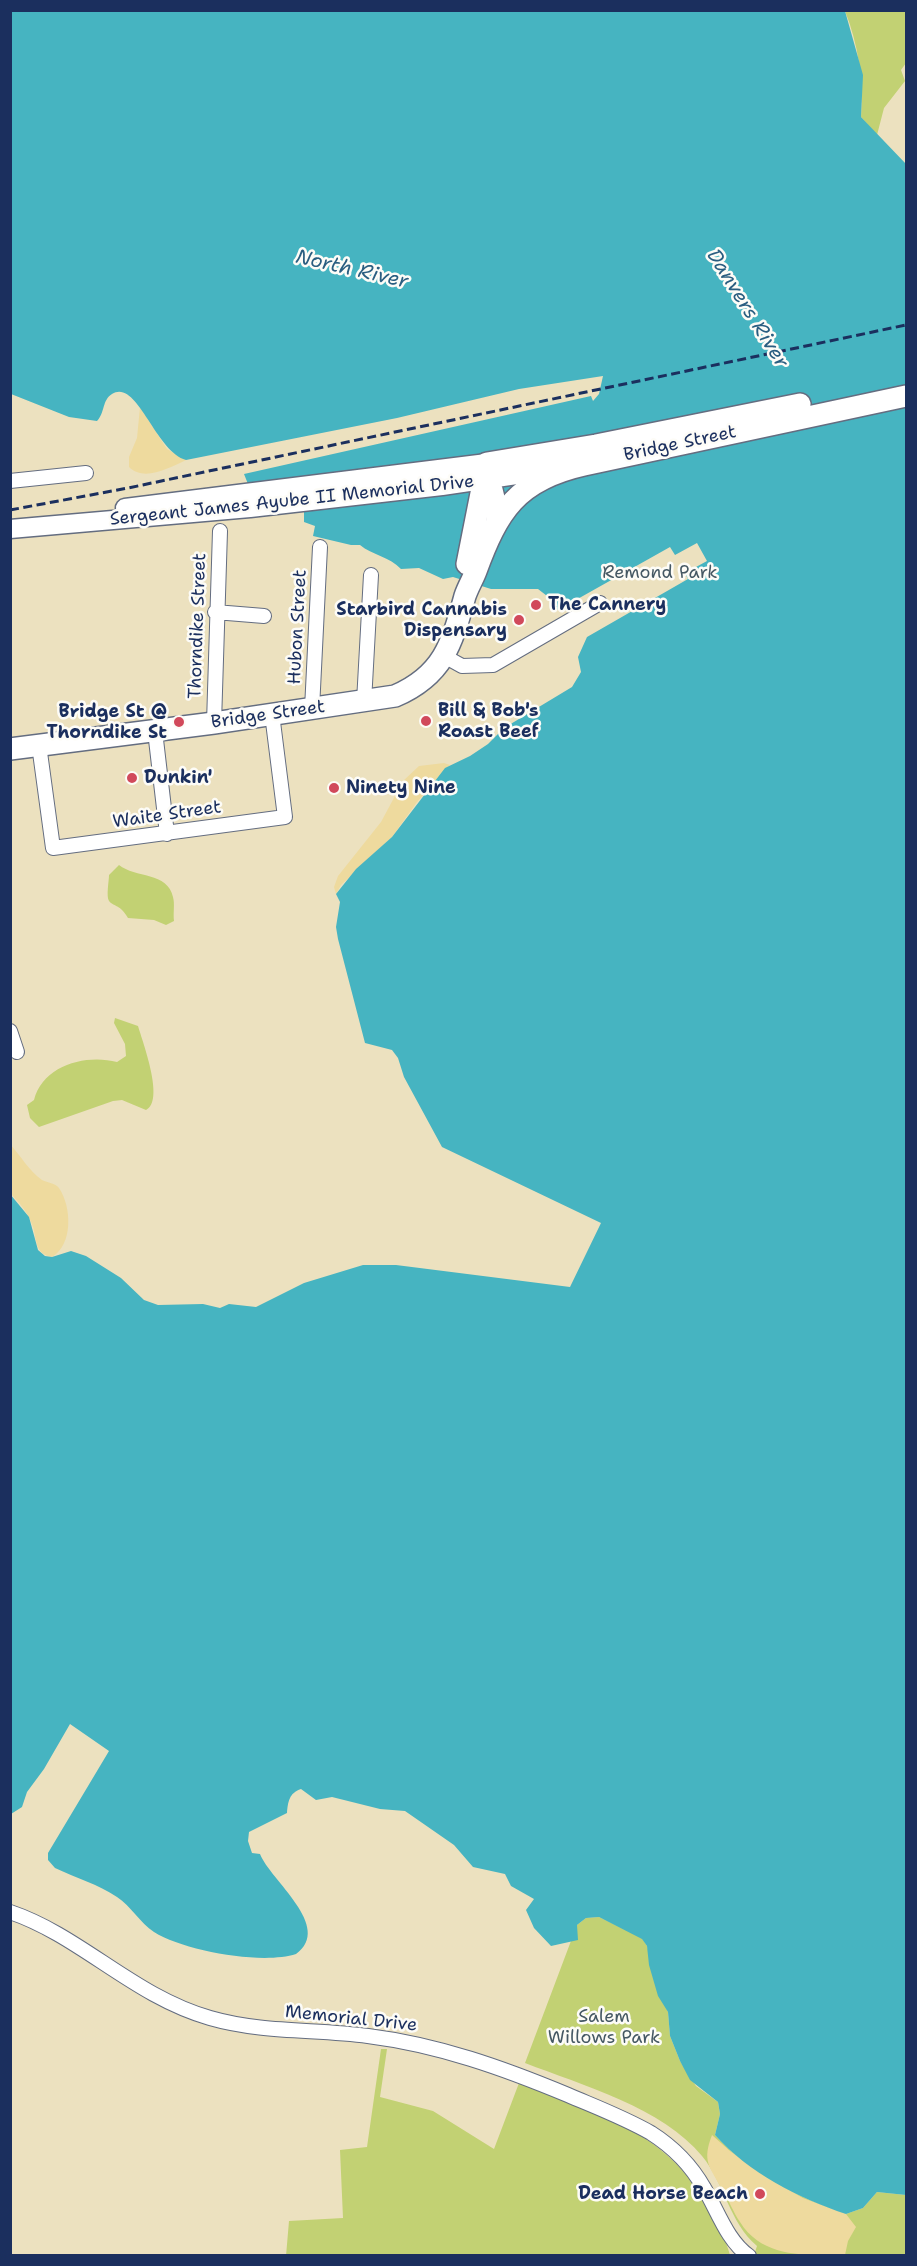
<!DOCTYPE html>
<html>
<head>
<meta charset="utf-8">
<style>
	body { margin:0 }
	#map { position:relative; width:917px; height:2266px; overflow:hidden; background:#ece1bf; font-family:"Shantell Sans",sans-serif }
	canvas { display:block }
	.frame { position:absolute; inset:0; border:12px solid #1b2f5e; pointer-events:none }
</style>
</head>
<body>
<div id="map">
<canvas width="917" height="2266"></canvas>
<div class="frame"></div>
</div>
<script>
const context = document.querySelector('canvas').getContext('2d');
context.lineJoin = 'round';
function paint(path, color) { context.fillStyle = color; context.fill(path, 'evenodd'); }
function strokePath(path, color, width, dash) { context.strokeStyle = color; context.lineWidth = width; context.lineCap = dash ? 'butt' : 'round'; context.setLineDash(dash || []); context.stroke(path); }
function drawText(font, color, halo, rows, align = 'center') {
  context.font = font + ' "Shantell Sans",sans-serif'; context.lineWidth = 5; context.setLineDash([]); context.textBaseline = 'middle'; context.strokeStyle = halo; context.fillStyle = color; for (const [text, x, y, turn = 0] of rows) {
    context.save(); context.translate(x, y); context.rotate((+turn || 0) * Math.PI / 180); context.textAlign = isNaN(turn) ? turn : align; if (halo) context.strokeText(text, 0, 0); context.fillText(text, 0, 0); context.restore();
  }
}
paint(new Path2D(`
	M845,11H906V63L901,70L905,81L884,108L877,135L861,117C864,82 858,43 845,11Z
	M119,865C135,878 168,872 173,897C175,904 173,913 174,921L166,925L154,920L128,918C120,904 114,907 109,901C106,896 109,881 109,875Z
	M115,1018L138,1026C143,1043 165,1101 146,1110L122,1100L113,1101L39,1127L30,1118L27,1105L34,1100C43,1065 86,1054 117,1062L126,1056L125,1044L114,1023Z
	M599,1917L642,1938L647,1946L668,2012L670,2036L680,2061L696,2086L718,2102L720,2114L715,2135C749,2173 798,2198 846,2214L863,2208L877,2192L906,2195V2255H754L757,2246C729,2222 725,2184 702,2156C663,2108 582,2085 525,2063L577,1925L586,1918Z
	M381,2049H387L380,2097L433,2111L494,2149L519,2083C594,2113 666,2130 707,2205C717,2222 725,2237 730,2255L286,2256L289,2221L343,2218L340,2150L367,2147Z`), '#c2d173');
paint(new Path2D(`
	M140,407L167,449L186,460C169,468 144,482 129,467V457L137,438Z
	M444,763L450,765L417,802L392,837L341,885L336,894L334,887L338,876L381,822L403,781L419,766Z
	M10,1144C20,1155 30,1172 42,1180C48,1183 55,1183 59,1188C72,1207 73,1245 52,1257C35,1254 37,1241 33,1227C29,1214 20,1203 11,1194Z
	M712,2135L730,2151L765,2176L803,2198L846,2214L856,2227L848,2241L845,2255C807,2255 763,2259 740,2222C733,2212 729,2200 722,2189C709,2166 702,2161 712,2135Z`), '#eeda9e');
paint(new Path2D(`
	M11,11H845L863,75L861,117L906,164V2195L877,2192L863,2208L846,2214C798,2198 749,2173 715,2135L720,2114L718,2102L690,2080L680,2061L670,2036L668,2012L658,1996L649,1965L647,1946L642,1939L599,1917L586,1918L577,1925L578,1940L551,1946L534,1928L526,1910L534,1899L511,1886L505,1874L473,1867L454,1845L405,1811L380,1809L332,1797L316,1800L301,1789C289,1793 288,1802 287,1813L249,1832L248,1841L252,1853L260,1854C270,1880 334,1927 296,1954C262,1965 184,1951 154,1932C140,1923 131,1906 117,1897C98,1884 76,1878 55,1868L48,1860V1853L109,1751L70,1724L44,1769L27,1792L22,1807L11,1814L10,1194L29,1217L38,1250L45,1256L52,1257L71,1251L86,1256L121,1278L144,1300L158,1305L203,1304L220,1308L229,1304L256,1307L304,1283L363,1265H396L570,1287L601,1223L442,1147L404,1077L398,1058L392,1050L365,1043L338,939L336,927L340,902L336,894L356,869L392,837L445,768L470,756L488,744L504,728L572,687L581,672L578,657L587,637L688,579L685,573L707,561L697,543L675,555L670,547L558,610L551,599L538,589H491L453,577L443,579L419,568L401,569C390,557 372,555 360,545H351L313,536L315,526L304,522V511L248,484L244,474L591,396L593,401L599,394L603,376L519,389L397,418L186,460C155,451 137,378 112,394C102,400 105,413 97,421L69,417L11,394Z`), '#46b4c1');
const minor = new Path2D(`
	M10,481L86,473
	M215,612L264,616
	M444,656L462,666L493,665L600,603
	M364,702L371,575
	M312,709L320,547
	M214,723L220,531
	M155,731L167,834
	M39,745L53,848L285,817L272,714
	M10,1031L17,1052
	M10,1912C81,1936 133,1996 210,2018C262,2033 316,2029 368,2036C439,2045 503,2068 568,2095C596,2107 625,2118 651,2133C673,2147 691,2165 704,2188C717,2209 727,2241 749,2256`);
const major = new Path2D(`
	M125,508L487,463L496,500L495,523
	M10,529L250,508L442,486L557,469`);
const highway = new Path2D(`
	M467,564L487,463L596,445L800,404
	M10,749L214,723L395,696C444,675 452,643 465,596C468,587 473,579 476,571C498,511 517,480 584,465L906,396`);
strokePath(minor, '#646d80', 16);
strokePath(major, '#646d80', 21);
strokePath(highway, '#646d80', 24);
strokePath(minor, '#fff', 14);
strokePath(major, '#fff', 18);
strokePath(highway, '#fff', 21);
strokePath(new Path2D(`
	M10,510L128,488L906,325`), '#1b2f5e', 3, [9, 4.5]);
for (const [x, y, r, color] of [
	[536,605,6,"#d1495b"],
	[519,620,6,"#d1495b"],
	[426,721,6,"#d1495b"],
	[179,722,6,"#d1495b"],
	[132,778,6,"#d1495b"],
	[334,788,6,"#d1495b"],
	[760,2194,6,"#d1495b"]
]) { const dot = new Path2D(); dot.arc(x, y, r, 0, 2 * Math.PI); context.fillStyle = color; context.fill(dot); strokePath(dot, '#fdfcf7', 2); }
drawText('18px', '#1b2f5e', '#fdfcf7', [
	["Bridge Street",680,444,-12],
	["Sergeant James Ayube II Memorial Drive",292,501,-6],
	["Thorndike Street",198,626,-88],
	["Hubon Street",298,627,-87],
	["Bridge Street",268,715,-8],
	["Waite Street",167,815,-8],
	["Memorial Drive",351,2019,6]
]);
drawText('18px', '#455863', '#fdfcf7', [
	["Remond Park",660,573],
	["Salem",604,2017],
	["Willows Park",604,2038]
]);
drawText('bold 18px', '#1b2f5e', '#fdfcf7', [
	["The Cannery",548,605],
	["Starbird Cannabis",507,610,"right"],
	["Dispensary",507,631,"right"],
	["Bill & Bob's",438,711],
	["Roast Beef",438,732],
	["Bridge St @",167,712,"right"],
	["Thorndike St",167,733,"right"],
	["Dunkin'",144,778],
	["Ninety Nine",346,788],
	["Dead Horse Beach",748,2194,"right"]
], 'left');
drawText('italic 20px', '#2a5e81', '#fdfcf7', [
	["North River",352,270,13],
	["Danvers River",747,309,58]
]);
</script>
</body>
</html>
